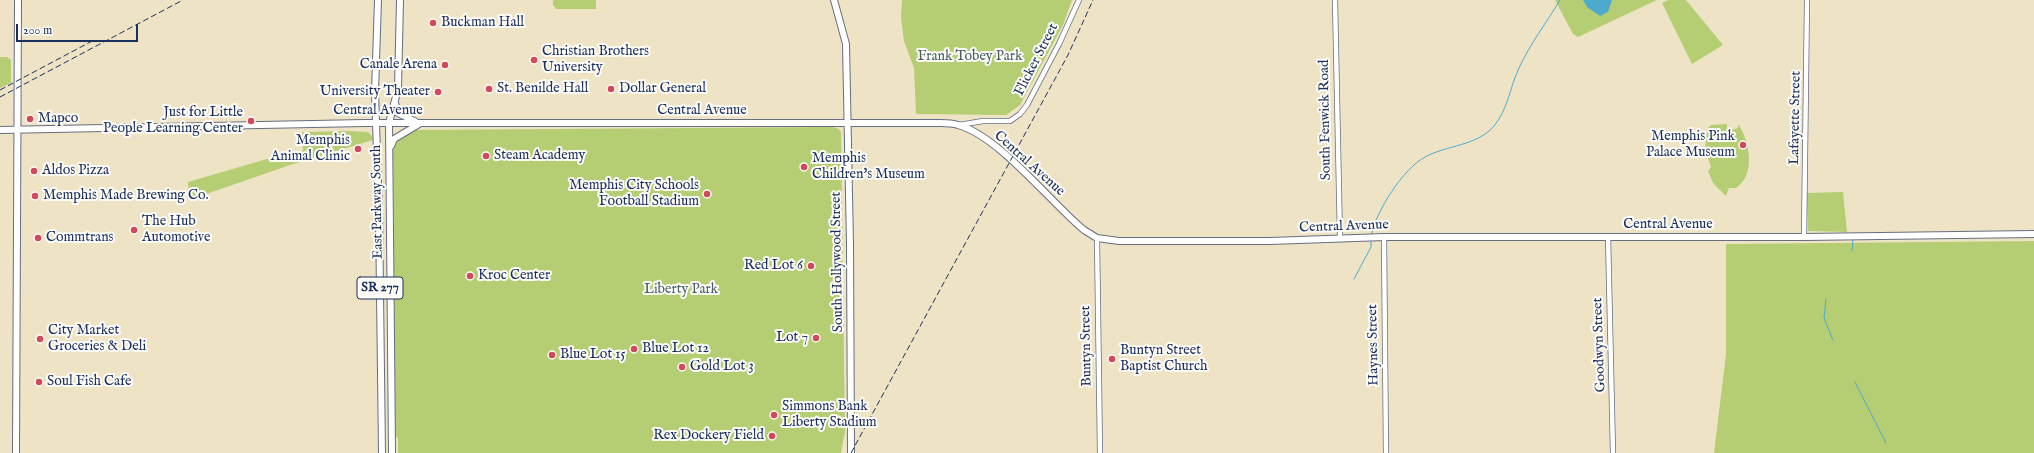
<!DOCTYPE html>
<html>
<head>
<meta charset="utf-8">
<style>
	body { margin:0 }
	#map { position:relative; width:2034px; height:453px; overflow:hidden; background:#efe3c6; font-family:"IM FELL English",serif }
	canvas { display:block }
	.scale { position:absolute; left:16px; top:24px; width:122px; height:18px; box-sizing:border-box; border:2px solid #1b2f5e; border-top:0; padding-left:5px; font-size:12px; line-height:14px; white-space:nowrap; color:#1b2f5e; -webkit-text-stroke:3px #fdfcf7; paint-order:stroke }
</style>
</head>
<body>
<div id="map">
<canvas width="2034" height="453"></canvas>
<div class="scale">200 m</div>
</div>
<script>
const context = document.querySelector('canvas').getContext('2d');
context.lineJoin = 'round';
function paint(path, color) { context.fillStyle = color; context.fill(path, 'evenodd'); }
function strokePath(path, color, width, dash) { context.strokeStyle = color; context.lineWidth = width; context.lineCap = dash ? 'butt' : 'round'; context.setLineDash(dash || []); context.stroke(path); }
function drawText(font, color, halo, rows, align = 'center') {
  context.font = font + ' "IM FELL English",serif'; context.lineWidth = 4; context.setLineDash([]); context.textBaseline = 'middle'; context.strokeStyle = halo; context.fillStyle = color; for (const [text, x, y, turn = 0] of rows) {
    context.save(); context.translate(x, y); context.rotate((+turn || 0) * Math.PI / 180); context.textAlign = isNaN(turn) ? turn : align; if (halo) context.strokeText(text, 0, 0); context.fillText(text, 0, 0); context.restore();
  }
}
paint(new Path2D(`
	M553,0H596V9H556L553,5Z
	M902,0H1072L1063,25L1020,105L1006,115L916,114L914,68L904,41L901,17Z
	M1555,0H1657L1578,37L1573,34Z
	M1668,0H1686L1723,45L1692,64L1662,3Z
	M0,57H7L11,60V83L0,88Z
	M1727,124V128L1732,130L1738,128V124C1750,141 1756,175 1736,188H1729L1726,196L1713,183L1708,171L1711,167L1705,149L1707,129L1711,125Z
	M833,127L839,129L841,132L845,432L841,453H398V439L395,434L393,142L413,130Z
	M349,131L368,132L372,136L373,140L290,165L189,200L188,182L284,154L303,151L302,132Z
	M1843,192L1847,232L1808,231L1807,193Z
	M2034,241V453H1714L1726,354V244Z`), '#b5ce73');
paint(new Path2D(`
	M1583,0H1612L1608,12L1600,16L1587,7Z`), '#4daacc');
strokePath(new Path2D(`
	M1371,236C1376,211 1403,169 1425,157C1447,145 1477,146 1494,126C1508,109 1510,87 1519,68C1530,44 1547,22 1560,0
	M1852,251L1853,239
	M1354,279L1371,247V241
	M1826,299L1824,318L1833,340
	M1855,382L1886,443`), '#4daacc', 1);
const minor = new Path2D(`
	M1335,0L1340,239
	M959,125L983,121H1010L1020,114L1027,105L1059,44L1079,0
	M1608,236L1613,453
	M1384,237L1386,453
	M1804,237L1807,0
	M1097,238L1100,453`);
const major = new Path2D(`
	M378,0L375,92L379,212L382,453
	M834,0L846,44L850,244L851,453
	M395,103L398,113L416,122
	M0,130L365,123H940C945,123 952,123 958,125C999,136 1050,202 1084,230L1097,238L1119,241H1270L1384,237H1804L2034,234
	M391,146L394,139L419,124
	M16,453L18,0
	M392,453L389,123L398,89L400,0`);
strokePath(minor, '#656e82', 6);
strokePath(major, '#656e82', 8);
strokePath(minor, '#fff', 4.5);
strokePath(major, '#fff', 6);
strokePath(new Path2D(`
	M0,90L94,40
	M0,97L183,0
	M851,453L1068,55L1093,0`), '#1b2f5e', 1, [6, 3]);
for (const [x, y, r, color] of [
	[433,23,4,"#d1495b"],
	[534,60,4,"#d1495b"],
	[445,65,4,"#d1495b"],
	[489,89,4,"#d1495b"],
	[611,89,4,"#d1495b"],
	[438,92,4,"#d1495b"],
	[30,119,4,"#d1495b"],
	[251,121,4,"#d1495b"],
	[1743,145,4,"#d1495b"],
	[358,149,4,"#d1495b"],
	[486,156,4,"#d1495b"],
	[804,167,4,"#d1495b"],
	[34,171,4,"#d1495b"],
	[707,194,4,"#d1495b"],
	[35,196,4,"#d1495b"],
	[134,230,4,"#d1495b"],
	[38,238,4,"#d1495b"],
	[811,266,4,"#d1495b"],
	[470,276,4,"#d1495b"],
	[816,338,4,"#d1495b"],
	[40,339,4,"#d1495b"],
	[634,349,4,"#d1495b"],
	[552,355,4,"#d1495b"],
	[1112,359,4,"#d1495b"],
	[682,367,4,"#d1495b"],
	[39,382,4,"#d1495b"],
	[774,415,4,"#d1495b"],
	[772,436,4,"#d1495b"]
]) { const dot = new Path2D(); dot.arc(x, y, r, 0, 2 * Math.PI); context.fillStyle = color; context.fill(dot); strokePath(dot, '#fdfcf7', 1.5); }
for (const [x, y, w] of [
	[380,288,46]
]) { const box = new Path2D(); box.roundRect(x - w / 2, y - 11, w, 22, 3); context.fillStyle = '#fdfcf7'; context.fill(box); strokePath(box, '#1b2f5e', 1); }
drawText('bold 13px', '#1b2f5e', null, [
	["SR 277",380,288]
]);
drawText('14px', '#1b2f5e', '#fdfcf7', [
	["Buckman Hall",441,23],
	["Christian Brothers",542,52],
	["University",542,68],
	["Canale Arena",437,65,"right"],
	["St. Benilde Hall",497,89],
	["Dollar General",619,89],
	["University Theater",430,92,"right"],
	["Just for Little",243,113,"right"],
	["People Learning Center",243,129,"right"],
	["Mapco",38,119],
	["Memphis Pink",1735,137,"right"],
	["Palace Museum",1735,153,"right"],
	["Memphis",350,141,"right"],
	["Animal Clinic",350,157,"right"],
	["Steam Academy",494,156],
	["Memphis",812,159],
	["Children's Museum",812,175],
	["Aldos Pizza",42,171],
	["Memphis City Schools",699,186,"right"],
	["Football Stadium",699,202,"right"],
	["Memphis Made Brewing Co.",43,196],
	["The Hub",142,222],
	["Automotive",142,238],
	["Commtrans",46,238],
	["Red Lot 6",803,266,"right"],
	["Kroc Center",478,276],
	["City Market",48,331],
	["Groceries & Deli",48,347],
	["Lot 7",808,338,"right"],
	["Blue Lot 12",642,349],
	["Buntyn Street",1120,351],
	["Baptist Church",1120,367],
	["Blue Lot 15",560,355],
	["Gold Lot 3",690,367],
	["Soul Fish Cafe",47,382],
	["Simmons Bank",782,407],
	["Liberty Stadium",782,423],
	["Rex Dockery Field",764,436,"right"]
], 'left');
drawText('14px', '#495f64', '#fdfcf7', [
	["Frank Tobey Park",970,57],
	["Liberty Park",681,290]
]);
drawText('14px', '#1b2f5e', '#fdfcf7', [
	["Flicker Street",1037,60,-63],
	["Central Avenue",378,111],
	["Central Avenue",702,111],
	["Lafayette Street",1796,118,-89],
	["South Fenwick Road",1326,120,-91],
	["Central Avenue",1029,164,42],
	["East Parkway South",378,202,-91],
	["Central Avenue",1668,225],
	["Central Avenue",1344,227,-2],
	["South Hollywood Street",838,262,-91],
	["Haynes Street",1374,345,-91],
	["Goodwyn Street",1600,345,-92],
	["Buntyn Street",1087,346,-91]
]);
</script>
</body>
</html>
